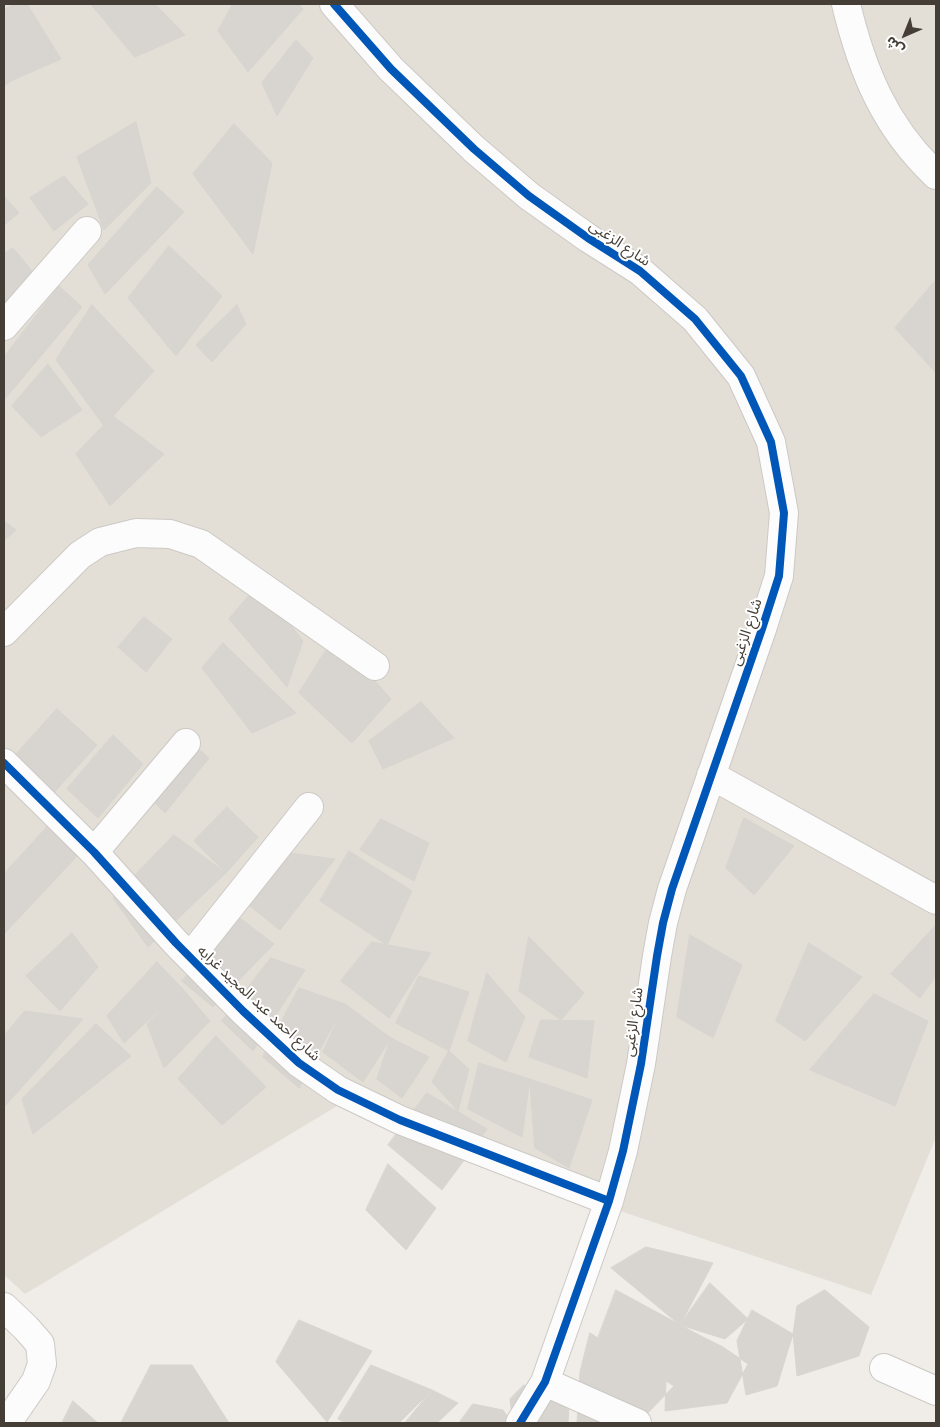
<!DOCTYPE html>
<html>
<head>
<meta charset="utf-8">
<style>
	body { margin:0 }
	#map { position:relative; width:940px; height:1427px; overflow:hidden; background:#f0ede9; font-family:Lato,"Noto Sans Arabic",sans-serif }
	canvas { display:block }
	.frame { position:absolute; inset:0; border:5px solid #453e36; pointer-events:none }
	.north { position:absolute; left:880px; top:10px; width:50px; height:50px; -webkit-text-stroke:4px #fff; paint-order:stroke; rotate:224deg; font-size:14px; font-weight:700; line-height:20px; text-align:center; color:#453e36 }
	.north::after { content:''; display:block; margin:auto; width:18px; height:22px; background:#453e36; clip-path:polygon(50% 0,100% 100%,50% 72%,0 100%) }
</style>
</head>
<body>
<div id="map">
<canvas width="940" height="1427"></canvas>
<div class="frame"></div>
<div class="north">ش</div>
</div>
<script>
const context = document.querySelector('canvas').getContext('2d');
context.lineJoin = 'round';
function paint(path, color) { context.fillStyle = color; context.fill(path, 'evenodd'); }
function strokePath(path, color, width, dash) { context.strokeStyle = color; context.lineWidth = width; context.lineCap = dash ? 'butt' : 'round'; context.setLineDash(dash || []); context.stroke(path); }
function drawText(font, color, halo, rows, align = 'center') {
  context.font = font + ' Lato,"Noto Sans Arabic",sans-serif'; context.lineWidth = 4; context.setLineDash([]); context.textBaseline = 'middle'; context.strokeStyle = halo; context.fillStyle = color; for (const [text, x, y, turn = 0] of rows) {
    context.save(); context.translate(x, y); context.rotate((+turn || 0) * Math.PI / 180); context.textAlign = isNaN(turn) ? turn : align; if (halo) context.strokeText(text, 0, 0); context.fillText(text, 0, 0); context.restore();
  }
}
paint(new Path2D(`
	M4,4H936V1137L871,1295L620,1211L342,1103L25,1294L4,1275Z`), '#e4dfd6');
const building = new Path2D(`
	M14,4H27L61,59L11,81L4,68V10Z
	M91,4H155L185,35L135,57Z
	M233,4H299L303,9L248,72L218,31Z
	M296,40L313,58L277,116L262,83Z
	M4,68L11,81L4,86Z
	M136,122L151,183L104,230L77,157Z
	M234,124L272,163L253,254L193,174Z
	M64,176L88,204L54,231L30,198Z
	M157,187L184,212L105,294L88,265Z
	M4,196L19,213L4,225Z
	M169,246L222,296L176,356L128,298Z
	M13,248L37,277L4,312V254Z
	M936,280V373L895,328Z
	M59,286L82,307L4,400V357Z
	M92,305L154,371L104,426L56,360Z
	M237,305L246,324L212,362L196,345Z
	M48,364L82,410L41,437L12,406Z
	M113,416L164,454L110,506L76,454Z
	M4,521L16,530L4,541Z
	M259,584L303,641L287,687L229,619Z
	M144,617L172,639L146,672L118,647Z
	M335,636L391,699L352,743L299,693Z
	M223,643L296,713L252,733L202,668Z
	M421,702L454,738L383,769L369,741Z
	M57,709L97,745L50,797L10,761Z
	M182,734L209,758L165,813L134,782Z
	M113,735L143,764L98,818L67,789Z
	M227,807L258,837L226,873L194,841Z
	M744,818L794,846L754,895L726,868Z
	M381,819L429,843L414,881L360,850Z
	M48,826L78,855L4,934V874Z
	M174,835L226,873L148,947L113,898Z
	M349,851L412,891L387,945L320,901Z
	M289,853L335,859L280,930L250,906Z
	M240,918L274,944L213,1007L182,981Z
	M936,925V976L920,998L891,974Z
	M72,933L98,967L60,1011L26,976Z
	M690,935L742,965L713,1038L677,1017Z
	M529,937L584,993L561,1020L519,991Z
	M372,942L431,953L389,1018L341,981Z
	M809,943L862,977L805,1041L776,1021Z
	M271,958L305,970L253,1051L222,1021Z
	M157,962L182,988L124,1043L107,1016Z
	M487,973L525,1017L506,1062L468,1041Z
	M419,976L469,992L449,1051L396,1023Z
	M182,988L210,1021L164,1068L147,1024Z
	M299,988L345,1004L299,1088L263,1057Z
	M874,994L928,1021L895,1106L810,1070Z
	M345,1004L391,1038L363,1082L323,1052Z
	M25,1011L83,1019L5,1106L4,1101V1036Z
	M541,1020L594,1021L587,1078L529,1057Z
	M96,1024L131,1056L33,1134L22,1099Z
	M216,1036L266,1087L222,1125L178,1079Z
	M391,1038L429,1057L402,1098L377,1079Z
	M449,1051L469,1069L458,1111L432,1082Z
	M479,1063L530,1079L522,1137L468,1109Z
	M530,1079L592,1100L569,1168L535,1148Z
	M427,1093L487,1129L442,1190L388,1145Z
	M388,1164L436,1208L406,1250L366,1210Z
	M646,1247L713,1263L680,1325L611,1268Z
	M710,1283L748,1319L725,1339L680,1325Z
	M616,1290L697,1334L666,1381L598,1338Z
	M825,1290L869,1327L859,1356L797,1376L793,1334L797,1306Z
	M752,1310L793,1334L777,1386L746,1395L737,1341Z
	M299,1320L372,1351L327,1422L276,1362Z
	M590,1333L674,1386L638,1423H577L580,1372Z
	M697,1334L723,1347L748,1364L727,1403L665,1411L666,1381Z
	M151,1365H192L229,1423H121Z
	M371,1365L432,1390L399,1423H346L338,1419Z
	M524,1385L569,1406L568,1423H513L510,1399Z
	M432,1390L458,1403L437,1423H405Z
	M73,1401L98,1423H62Z
	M473,1404L503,1410L512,1423H459Z`);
paint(building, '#d8d4d0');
strokePath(building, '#d8d4cf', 1);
const minor = new Path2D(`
	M334,4L391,69L474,149L529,196L588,238L640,271L695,319L741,376L771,442L784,513L779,576L762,629L672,889L663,923L657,956L641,1064L623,1151L609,1201L545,1382L520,1423
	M846,4C862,71 885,127 936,175
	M4,326L87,231
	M4,632L80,555L100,542L136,533L170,534L201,544L375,666
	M4,763L94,852L176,943L243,1011L299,1063L338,1090L400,1120L609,1201
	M711,775L936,900
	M94,852L186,743
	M190,957L309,807
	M4,1307L26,1328L40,1344L42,1364L36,1381L7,1423
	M884,1368L936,1391
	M545,1382L637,1423`);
strokePath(minor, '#ccc9c5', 30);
strokePath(minor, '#fdfcfc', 28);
strokePath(new Path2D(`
	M334,4L391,69L474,149L529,196L588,238L640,271L695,319L741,376L771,442L784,513L779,576L762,629L672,889L663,923L657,956L641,1064L623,1151L609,1201L545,1382L520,1423
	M4,763L94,852L176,943L243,1011L299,1063L338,1090L400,1120L609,1201`), '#0057b8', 8);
drawText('15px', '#453e36', '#fff', [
	["شارع الزغبى",620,243,34],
	["شارع الزغبى",746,632,-71],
	["شارع احمد عبد المجيد غرابه",259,1003,43],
	["شارع الزغبى",633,1022,-82]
]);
</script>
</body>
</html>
